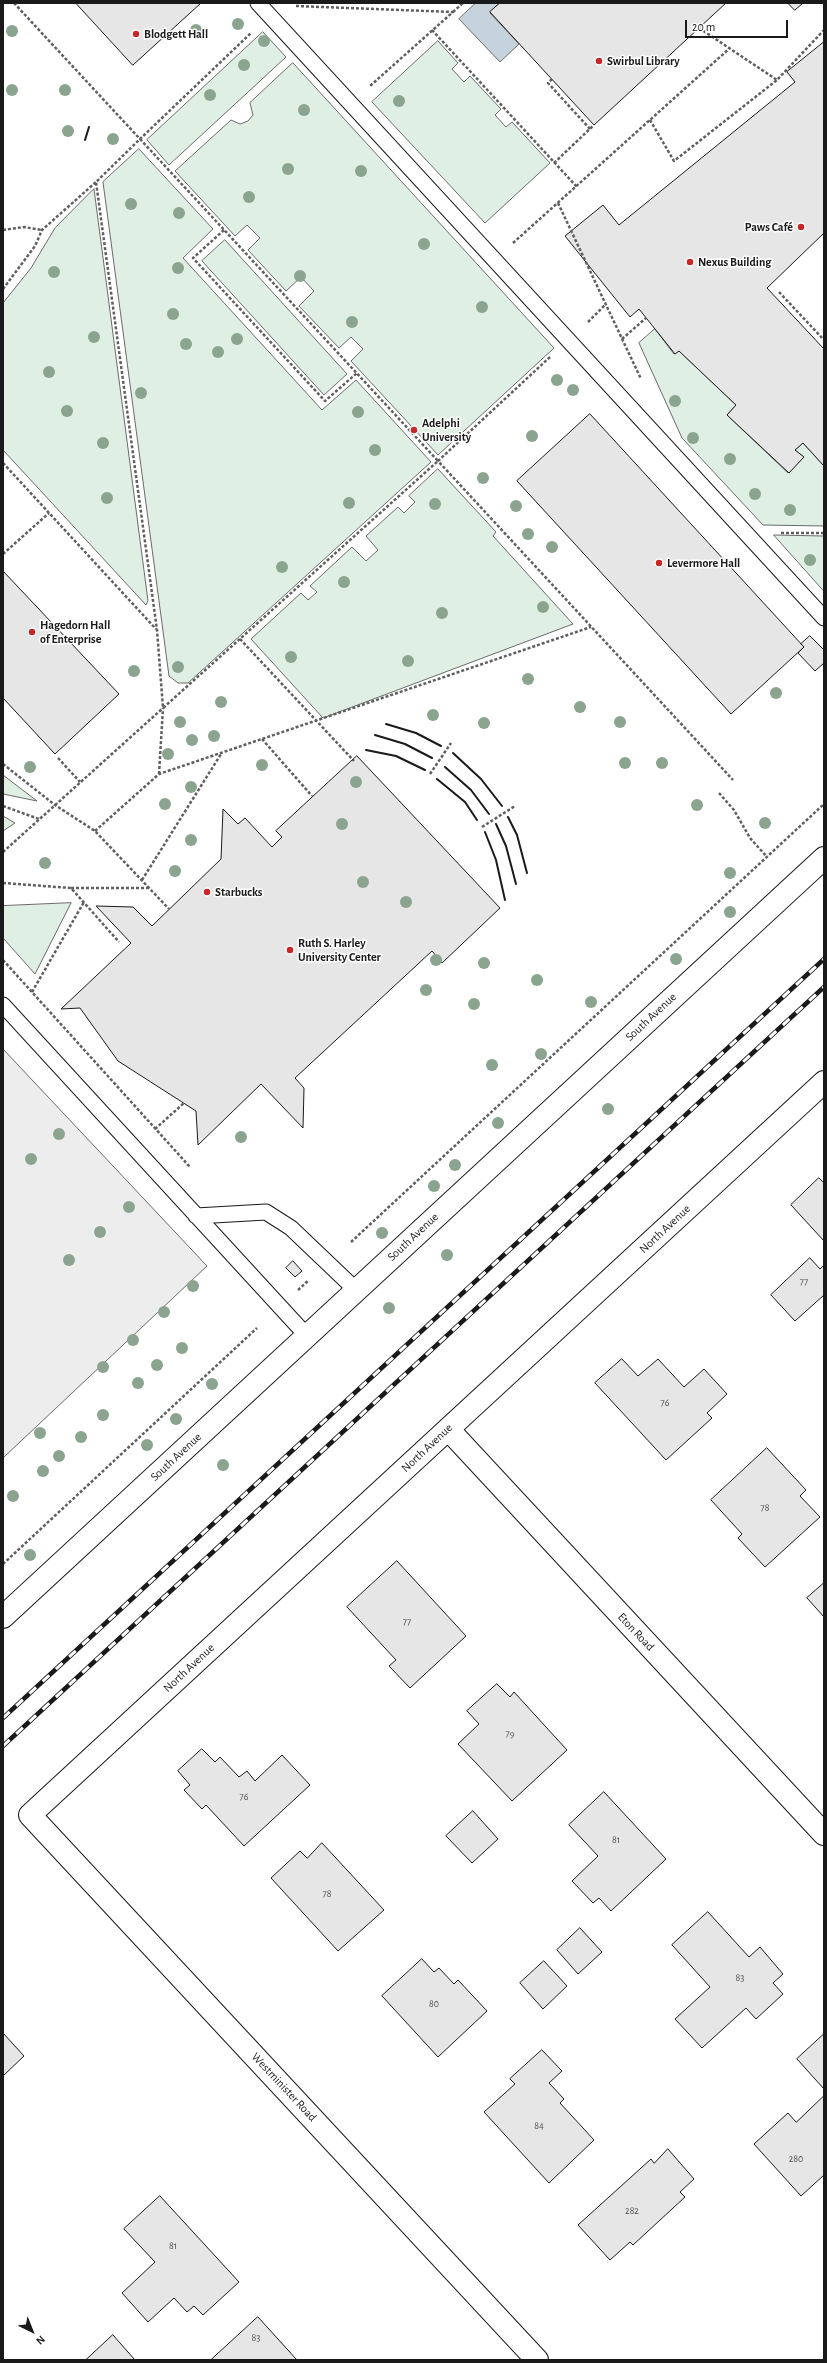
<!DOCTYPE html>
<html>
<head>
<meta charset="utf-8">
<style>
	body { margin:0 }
	#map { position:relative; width:827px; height:2363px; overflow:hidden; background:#fff; font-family:"Alegreya Sans",sans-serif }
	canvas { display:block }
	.frame { position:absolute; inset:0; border:4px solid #1a1a1a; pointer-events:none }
	.north { position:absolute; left:12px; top:2311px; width:40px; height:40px; -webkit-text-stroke:3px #fff; paint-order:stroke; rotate:137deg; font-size:11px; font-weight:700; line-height:16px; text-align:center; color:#1a1a1a }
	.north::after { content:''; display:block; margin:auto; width:14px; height:18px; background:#1a1a1a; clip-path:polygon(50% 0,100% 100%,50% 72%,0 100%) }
	.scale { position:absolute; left:685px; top:20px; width:103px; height:18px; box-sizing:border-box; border:2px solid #1a1a1a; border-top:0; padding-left:5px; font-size:12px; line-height:14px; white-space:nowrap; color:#1a1a1a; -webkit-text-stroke:3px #fff; paint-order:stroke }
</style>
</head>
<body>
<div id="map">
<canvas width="827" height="2363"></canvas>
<div class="frame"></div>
<div class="north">N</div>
<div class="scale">20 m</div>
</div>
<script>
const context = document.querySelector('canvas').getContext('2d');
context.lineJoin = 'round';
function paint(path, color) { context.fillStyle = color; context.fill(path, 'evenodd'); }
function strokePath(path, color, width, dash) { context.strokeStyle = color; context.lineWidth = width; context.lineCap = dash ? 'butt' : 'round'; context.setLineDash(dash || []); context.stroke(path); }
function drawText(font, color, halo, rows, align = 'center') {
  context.font = font + ' "Alegreya Sans",sans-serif'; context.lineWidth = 3; context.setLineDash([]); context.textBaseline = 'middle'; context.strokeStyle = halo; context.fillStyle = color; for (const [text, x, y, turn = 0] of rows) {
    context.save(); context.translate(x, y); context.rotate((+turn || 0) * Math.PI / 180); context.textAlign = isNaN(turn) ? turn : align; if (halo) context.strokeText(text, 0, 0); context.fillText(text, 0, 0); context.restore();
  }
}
const green = new Path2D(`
	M263,32L286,57L169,165L147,140Z
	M438,41L458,63L452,69L464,82L470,76L501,109L495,115L506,127L512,122L550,163L485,223L372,102Z
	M293,63L554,348L438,455L351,361L363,349L351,337L339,348L299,306L314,291L301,277L286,291L248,250L260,238L247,225L235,236L175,171L231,120L240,124L248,121L253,115L250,103Z
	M139,149L213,229L183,258L322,410L356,380L431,462L188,683H178L169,676L103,182Z
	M94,189L148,601L146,605L3,450V303L31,268L55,228Z
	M225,240L347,374L324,395L202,261Z
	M655,329L674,354L679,351L736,405L727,415L788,473L804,457L795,450L803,443L824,466V526L763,525L682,438L639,343Z
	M438,469L496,532L493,536L573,624L323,718L251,639L301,593L308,600L317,592L310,586L352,547L366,561L378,550L366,536L398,507L404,513L415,502L409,496Z
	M774,535L824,536V591Z
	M3,775L37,801L3,794Z
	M3,816L15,823L3,831Z
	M71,903L35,974L3,938V906Z`);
paint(green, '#e0efe3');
strokePath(green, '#6a6a6a', 1);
const parking = new Path2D(`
	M3,1049L207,1266L3,1458Z`);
paint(parking, '#ededed');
strokePath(parking, '#6a6a6a', 1);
const water = new Path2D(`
	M476,3H500L490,13L519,44L500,62L459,19Z`);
paint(water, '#c6d2dc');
strokePath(water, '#6a6a6a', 1);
const building = new Path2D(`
	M76,3H201L133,65Z
	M500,3H726L594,125L490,12Z
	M788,3H803L795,10Z
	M824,42V233L767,288L824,349V466L803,443L795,450L804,457L789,473L727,415L736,405L679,351L675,354L639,309L630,317L565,236L603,205L619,225L795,82L787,72Z
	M590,414L804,647L731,714L517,481Z
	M3,571L119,694L55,754L3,698Z
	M810,636L824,650V663L815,671L798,653L804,647L801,644Z
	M357,756L500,908L442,963L432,951L295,1078L304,1088L303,1128L261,1084L198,1145L196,1111L118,1061L80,1008L61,1009L131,943L96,906L133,907L152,926L221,859L223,809L238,824L245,818L272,847L282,837L276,831Z
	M819,1178L824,1183V1241L791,1205Z
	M810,1258L820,1269L824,1265V1295L795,1321L771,1295Z
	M293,1261L302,1271L295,1277L286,1268Z
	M622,1359L638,1376L658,1359L684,1387L704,1369L727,1394L707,1413L712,1418L666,1460L595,1383Z
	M767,1448L806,1490L800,1496L820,1517L765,1567L738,1538L742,1534L711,1500Z
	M397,1561L466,1636L410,1688L389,1666L396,1660L347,1607Z
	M824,1583V1617L807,1598Z
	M497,1684L510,1697L514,1692L567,1750L512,1801L458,1744L479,1724L467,1711Z
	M202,1749L215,1762L220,1757L239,1777L247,1771L255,1781L282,1755L310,1785L244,1846L206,1805L202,1809L184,1790L190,1785L178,1771Z
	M604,1792L666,1859L611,1911L599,1898L593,1903L572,1881L598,1856L569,1825Z
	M473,1811L498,1839L472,1863L446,1836Z
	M322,1843L384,1910L338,1951L271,1878L300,1851L307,1858Z
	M708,1912L749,1957L760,1947L783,1974L773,1983L783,1994L756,2019L746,2008L702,2048L675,2019L710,1987L672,1945Z
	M580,1928L602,1952L578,1974L557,1950Z
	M422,1959L434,1972L439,1968L454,1984L458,1980L487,2011L438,2057L382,1996Z
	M544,1961L567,1986L543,2009L520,1983Z
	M3,2033L24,2056L3,2076Z
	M824,2034V2089L797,2059Z
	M542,2050L562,2071L549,2083L564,2099L560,2103L594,2140L549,2183L484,2112L515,2084L510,2079Z
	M824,2096V2175L801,2196L754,2144L788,2113L796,2122Z
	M668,2149L694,2179L680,2192L685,2197L633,2245L630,2242L610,2260L578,2225L651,2159L654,2163Z
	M160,2196L239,2282L203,2315L194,2306L187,2312L174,2298L148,2322L122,2293L155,2262L124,2229Z
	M258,2317L297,2360H211Z
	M113,2335L135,2360H86Z`);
paint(building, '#e6e6e6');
strokePath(building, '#1a1a1a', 1);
const service = new Path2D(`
	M258,3L824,618
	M3,1005L307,1336
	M196,1216L266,1212L291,1228L356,1290`);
const minor = new Path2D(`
	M448,1429L824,1834
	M537,2360L30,1815L824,1082`);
const tertiary = new Path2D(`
	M3,1617L824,858`);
strokePath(service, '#1a1a1a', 17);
strokePath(minor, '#1a1a1a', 24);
strokePath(tertiary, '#1a1a1a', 24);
strokePath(new Path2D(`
	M14,3L140,139L251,33
	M296,6L453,12L370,86
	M453,12L463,3
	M699,28L777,80L824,30
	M432,30L577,187
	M552,79L548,83L590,129
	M650,120L674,161L777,80
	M140,139L438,461L163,708L157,630L96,182Z
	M554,163L594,125
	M558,203L641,379
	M3,230L24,227L42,230
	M224,230L193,258L325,401L357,373
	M513,243L730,48
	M3,289L35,246L42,230L96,182
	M779,292L824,340
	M588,322L606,304
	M622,339L646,318
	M550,357L438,461L733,780
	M3,463L156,629
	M781,533H824
	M3,554L49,513
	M240,639L354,761
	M262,739L312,796
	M58,758L80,782
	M3,764L55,805L95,831L169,909
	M159,774L163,708
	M430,774L451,743
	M719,793L734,810L750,838L767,857
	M3,806L39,819
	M482,827L515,806
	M95,831L159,774L591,627
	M3,852L163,708
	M142,880L221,754
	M3,883L71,888L119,942
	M71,888H150
	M3,960L190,1167
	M32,992L84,902
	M155,1129L184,1103
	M351,1242L824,804
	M298,1290L309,1280
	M3,1564L257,1328`), '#5f5f5f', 2.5, [3, 2]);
strokePath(service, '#fff', 15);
strokePath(minor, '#fff', 22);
strokePath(tertiary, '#fff', 22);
const rail = new Path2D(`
	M3,1718L824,959
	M3,1746L824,987`);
strokePath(rail, '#1a1a1a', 4.5);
strokePath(rail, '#fff', 3, [9]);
strokePath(new Path2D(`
	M85,140L89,127
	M386,724L416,733L441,746
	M375,735L405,744L432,758
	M366,750L396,756L425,770
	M453,753L481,779L502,806
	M445,767L471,790L489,814
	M437,779L465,802L477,820
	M508,817L517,835L527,873
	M496,824L506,846L516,884
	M485,832L496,860L505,900`), '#1a1a1a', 2);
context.fillStyle = '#8aa48f';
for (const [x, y] of [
	[238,24],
	[196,30],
	[12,31],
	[264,41],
	[244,65],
	[12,90],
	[65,90],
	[210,95],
	[399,101],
	[304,110],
	[68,131],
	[113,139],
	[288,169],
	[361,171],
	[249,197],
	[131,204],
	[179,213],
	[424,244],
	[178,268],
	[54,272],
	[300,276],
	[482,307],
	[173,314],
	[352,322],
	[94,337],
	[237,339],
	[186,344],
	[218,352],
	[49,372],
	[557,380],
	[573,390],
	[141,393],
	[675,401],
	[67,411],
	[358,412],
	[532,436],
	[693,438],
	[103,443],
	[375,450],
	[730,459],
	[483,478],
	[755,494],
	[107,498],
	[349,503],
	[435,504],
	[516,506],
	[790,510],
	[528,534],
	[552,547],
	[810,560],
	[282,567],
	[344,582],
	[543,607],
	[442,613],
	[291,657],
	[408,661],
	[178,667],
	[134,671],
	[528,679],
	[776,693],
	[221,702],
	[580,707],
	[433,715],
	[180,722],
	[620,722],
	[484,723],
	[214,736],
	[192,740],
	[168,754],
	[625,763],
	[662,763],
	[262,765],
	[30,767],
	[356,782],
	[191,787],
	[165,804],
	[697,805],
	[765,823],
	[342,824],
	[191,840],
	[45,863],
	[175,871],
	[730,873],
	[363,882],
	[406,902],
	[730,912],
	[676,959],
	[436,960],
	[484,963],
	[537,980],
	[426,990],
	[591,1002],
	[474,1004],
	[541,1054],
	[492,1065],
	[608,1109],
	[498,1123],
	[59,1134],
	[241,1137],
	[31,1159],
	[455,1165],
	[434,1186],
	[129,1207],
	[100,1232],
	[382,1233],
	[447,1255],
	[69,1260],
	[193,1286],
	[389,1308],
	[164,1312],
	[133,1340],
	[182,1348],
	[157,1365],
	[103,1367],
	[138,1383],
	[212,1384],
	[103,1415],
	[176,1419],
	[40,1433],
	[81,1437],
	[147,1445],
	[59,1456],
	[223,1465],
	[43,1471],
	[13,1496],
	[30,1555]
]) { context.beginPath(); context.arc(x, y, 6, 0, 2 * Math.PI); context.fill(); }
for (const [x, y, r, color] of [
	[136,34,4,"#c62828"],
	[599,61,4,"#c62828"],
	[801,227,4,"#c62828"],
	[690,262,4,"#c62828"],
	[414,430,4,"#c62828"],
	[659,563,4,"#c62828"],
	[32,632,4,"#c62828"],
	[207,892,4,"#c62828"],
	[290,950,4,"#c62828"]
]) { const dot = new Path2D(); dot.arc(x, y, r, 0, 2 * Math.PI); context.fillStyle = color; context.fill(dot); strokePath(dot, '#fff', 1.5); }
drawText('10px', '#4d4d4d', null, [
	["77",804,1282],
	["76",665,1403],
	["78",765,1508],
	["77",407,1622],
	["79",510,1734],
	["76",244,1797],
	["81",616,1840],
	["78",327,1894],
	["83",740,1978],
	["80",434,2004],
	["84",539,2126],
	["280",796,2159],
	["282",632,2211],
	["81",173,2246],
	["83",256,2338]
]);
drawText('bold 12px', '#1a1a1a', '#fff', [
	["Blodgett Hall",144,34],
	["Swirbul Library",607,61],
	["Paws Café",793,227,"right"],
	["Nexus Building",698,262],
	["Adelphi",422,423],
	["University",422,437],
	["Levermore Hall",667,563],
	["Hagedorn Hall",40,625],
	["of Enterprise",40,639],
	["Starbucks",215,892],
	["Ruth S. Harley",298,943],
	["University Center",298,957]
], 'left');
drawText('12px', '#1a1a1a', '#fff', [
	["South Avenue",651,1017,-43],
	["North Avenue",665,1229,-43],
	["South Avenue",413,1237,-43],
	["North Avenue",427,1448,-43],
	["South Avenue",176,1457,-43],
	["Eton Road",636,1632,47],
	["North Avenue",189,1668,-43],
	["Westminister Road",284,2087,47]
]);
</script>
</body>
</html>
